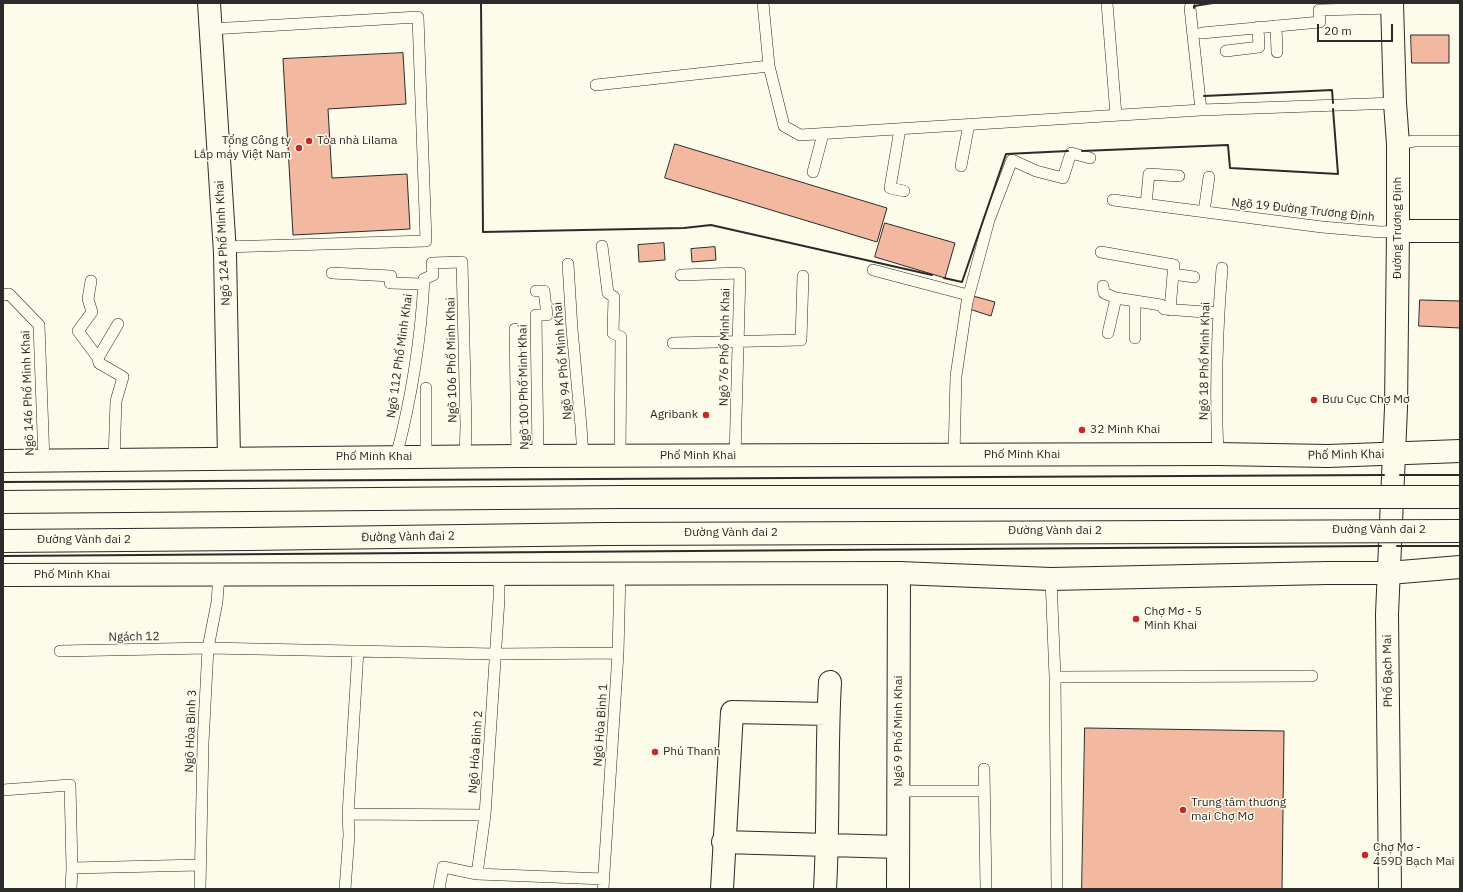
<!DOCTYPE html>
<html>
<head>
<meta charset="utf-8">
<style>
	body { margin:0 }
	#map { position:relative; width:1463px; height:892px; overflow:hidden; background:#fdfbea; font-family:"IBM Plex Sans",sans-serif }
	canvas { display:block }
	.frame { position:absolute; inset:0; border:4px solid #2b2b2b; pointer-events:none }
	.scale { position:absolute; left:1317px; top:24px; width:76px; height:18px; box-sizing:border-box; border:2px solid #2b2b2b; border-top:0; padding-left:5px; font-size:12px; line-height:14px; white-space:nowrap; color:#2b2b2b; -webkit-text-stroke:3px #fdfbea; paint-order:stroke }
</style>
</head>
<body>
<div id="map">
<canvas width="1463" height="892"></canvas>
<div class="frame"></div>
<div class="scale">20 m</div>
</div>
<script>
const context = document.querySelector('canvas').getContext('2d');
context.lineJoin = 'round';
function paint(path, color) { context.fillStyle = color; context.fill(path, 'evenodd'); }
function strokePath(path, color, width, dash) { context.strokeStyle = color; context.lineWidth = width; context.lineCap = dash ? 'butt' : 'round'; context.setLineDash(dash || []); context.stroke(path); }
function drawText(font, color, halo, rows, align = 'center') {
  context.font = font + ' "IBM Plex Sans",sans-serif'; context.lineWidth = 3; context.setLineDash([]); context.textBaseline = 'middle'; context.strokeStyle = halo; context.fillStyle = color; for (const [text, x, y, turn = 0] of rows) {
    context.save(); context.translate(x, y); context.rotate((+turn || 0) * Math.PI / 180); context.textAlign = isNaN(turn) ? turn : align; if (halo) context.strokeText(text, 0, 0); context.fillText(text, 0, 0); context.restore();
  }
}
const building = new Path2D(`
	M1411,35H1449V63H1412Z
	M403,53L406,104L328,109L332,178L407,174L410,229L293,235L283,59Z
	M675,144L887,208L877,242L665,178Z
	M885,223L955,243L945,278L875,257Z
	M664,243L665,260L639,262L638,245Z
	M715,247L716,260L692,262L691,249Z
	M973,296L995,302L991,316L969,309Z
	M1420,300L1460,301V328L1419,326Z
	M1085,728L1284,731L1282,889H1082Z`);
paint(building, '#f2b8a0');
strokePath(building, '#2b2b2b', 1);
const service = new Path2D(`
	M763,3L769,66L784,126L800,135L1201,110L1395,103
	M1107,3L1116,115
	M1190,8L1201,110
	M1276,26L1277,52
	M211,29L418,17L426,241L224,247
	M1202,33L1320,22L1319,10L1393,8
	M1226,51L1259,47L1258,27
	M596,85L769,66
	M900,129L890,188L904,191
	M1398,144L1414,141H1460
	M961,166L969,124
	M813,172L823,134
	M1113,200L1322,227L1381,232L1398,231
	M1146,204L1149,174L1179,176
	M1204,212L1209,177
	M602,246L608,293L614,297L613,333L621,337L620,456
	M1101,252L1174,265L1173,274
	M568,264L572,329L581,426L583,457
	M873,270L968,295
	M332,273L391,276L390,283L423,284
	M681,275L740,273L735,456
	M91,281L88,299L92,312L78,331L98,358
	M1103,286L1104,293L1116,298L1161,305L1164,309L1218,313
	M536,291H544L547,315H536L538,456
	M3,295L9,294L39,325L44,461
	M1170,310L1173,274L1194,277
	M515,329L517,456
	M1108,333L1116,298
	M1135,338V301
	M673,343L801,340L803,276
	M426,388V457
	M1218,454C1215,392 1217,330 1222,268
	M954,455L956,376L967,302L989,220L1012,160L1036,171L1063,178L1071,153L1090,158
	M396,457C411,400 421,339 424,279L433,275L432,263L462,262L466,426L465,457
	M114,460L116,401L123,377L99,363L98,358L118,324
	M1051,579L1055,677L1057,889
	M60,651L208,648L495,654L618,653
	M1055,677L1312,676
	M984,769L986,889
	M3,790L70,785L72,868L71,889
	M898,791H984
	M348,814L485,815
	M72,868L200,865
	M477,874L604,879
	M200,889L203,743L208,648L217,602L219,575
	M345,889L349,835L348,814L358,651
	M439,889L443,867L477,874L485,815L499,599V573
	M603,889L618,653L620,573`);
const minor = new Path2D(`
	M209,3L225,253L229,458
	M1398,231H1460
	M723,842L898,847
	M722,889L732,712L828,714
	M825,889C829,820 826,751 830,682
	M898,889L899,573`);
const secondary = new Path2D(`
	M1390,889L1387,614L1396,408L1398,231V144L1395,103L1392,3`);
const primary = new Path2D(`
	M3,461L517,456L1218,454L1328,456L1460,451
	M3,575L899,573L1051,579L1327,573H1389L1460,567`);
strokePath(service, '#2b2b2b', 12);
strokePath(minor, '#2b2b2b', 24);
strokePath(secondary, '#2b2b2b', 24);
strokePath(primary, '#2b2b2b', 24);
strokePath(service, '#fdfbea', 11);
strokePath(minor, '#fdfbea', 22);
strokePath(secondary, '#fdfbea', 22);
strokePath(primary, '#fdfbea', 22);
const trunkBridge = new Path2D(`
	M3,502L623,497H1460
	M3,541L249,539L606,534L1460,531`);
strokePath(trunkBridge, '#2b2b2b', 24, []);
strokePath(trunkBridge, '#fdfbea', 22);
strokePath(new Path2D(`
	M481,3L483,232L684,228L711,225L932,275
	M1194,8V6L1213,3
	M1204,96L1332,90L1333,103
	M1082,151L1228,145L1230,168L1338,174L1333,109
	M944,278L962,282L1006,154L1068,151
	M1400,475H1460
	M3,482L1384,475
	M1397,546H1460
	M3,556L1381,546`), '#2b2b2b', 2);
for (const [x, y, r, color] of [
	[309,141,4,"#c62828"],
	[299,148,4,"#c62828"],
	[1314,400,4,"#c62828"],
	[706,415,4,"#c62828"],
	[1082,430,4,"#c62828"],
	[1136,619,4,"#c62828"],
	[655,752,4,"#c62828"],
	[1183,810,4,"#c62828"],
	[1365,855,4,"#c62828"]
]) { const dot = new Path2D(); dot.arc(x, y, r, 0, 2 * Math.PI); context.fillStyle = color; context.fill(dot); strokePath(dot, '#fdfbea', 1.5); }
drawText('12px', '#2b2b2b', '#fdfbea', [
	["Tổng Công ty",291,141,"right"],
	["Lắp máy Việt Nam",291,155,"right"],
	["Tòa nhà Lilama",317,141],
	["Bưu Cục Chợ Mơ",1322,400],
	["Agribank",698,415,"right"],
	["32 Minh Khai",1090,430],
	["Chợ Mơ - 5",1144,612],
	["Minh Khai",1144,626],
	["Phú Thanh",663,752],
	["Trung tâm thương",1191,803],
	["mại Chợ Mơ",1191,817],
	["Chợ Mơ -",1373,848],
	["459D Bạch Mai",1373,862]
], 'left');
drawText('12px', '#2b2b2b', '#fdfbea', [
	["Ngõ 19 Đường Trương Định",1303,210,6],
	["Đường Trương Định",1398,228,-90],
	["Ngõ 124 Phố Minh Khai",223,243,-93],
	["Ngõ 76 Phố Minh Khai",725,347,-89],
	["Ngõ 112 Phố Minh Khai",400,356,-82],
	["Ngõ 106 Phố Minh Khai",452,360,-91],
	["Ngõ 94 Phố Minh Khai",563,361,-95],
	["Ngõ 18 Phố Minh Khai",1205,361,-89],
	["Ngõ 100 Phố Minh Khai",524,387,-91],
	["Ngõ 146 Phố Minh Khai",28,393,-92],
	["Phố Minh Khai",1022,455],
	["Phố Minh Khai",1346,455,-1],
	["Phố Minh Khai",698,456],
	["Phố Minh Khai",374,457],
	["Đường Vành đai 2",1379,530],
	["Đường Vành đai 2",1055,531],
	["Đường Vành đai 2",731,533],
	["Đường Vành đai 2",408,537,-1],
	["Đường Vành đai 2",84,540],
	["Phố Minh Khai",72,575],
	["Ngách 12",134,637,-1],
	["Phố Bạch Mai",1388,671,-91],
	["Ngõ Hòa Bình 1",601,725,-86],
	["Ngõ Hòa Bình 3",191,731,-88],
	["Ngõ 9 Phố Minh Khai",899,731,-90],
	["Ngõ Hòa Bình 2",476,752,-86]
]);
</script>
</body>
</html>
